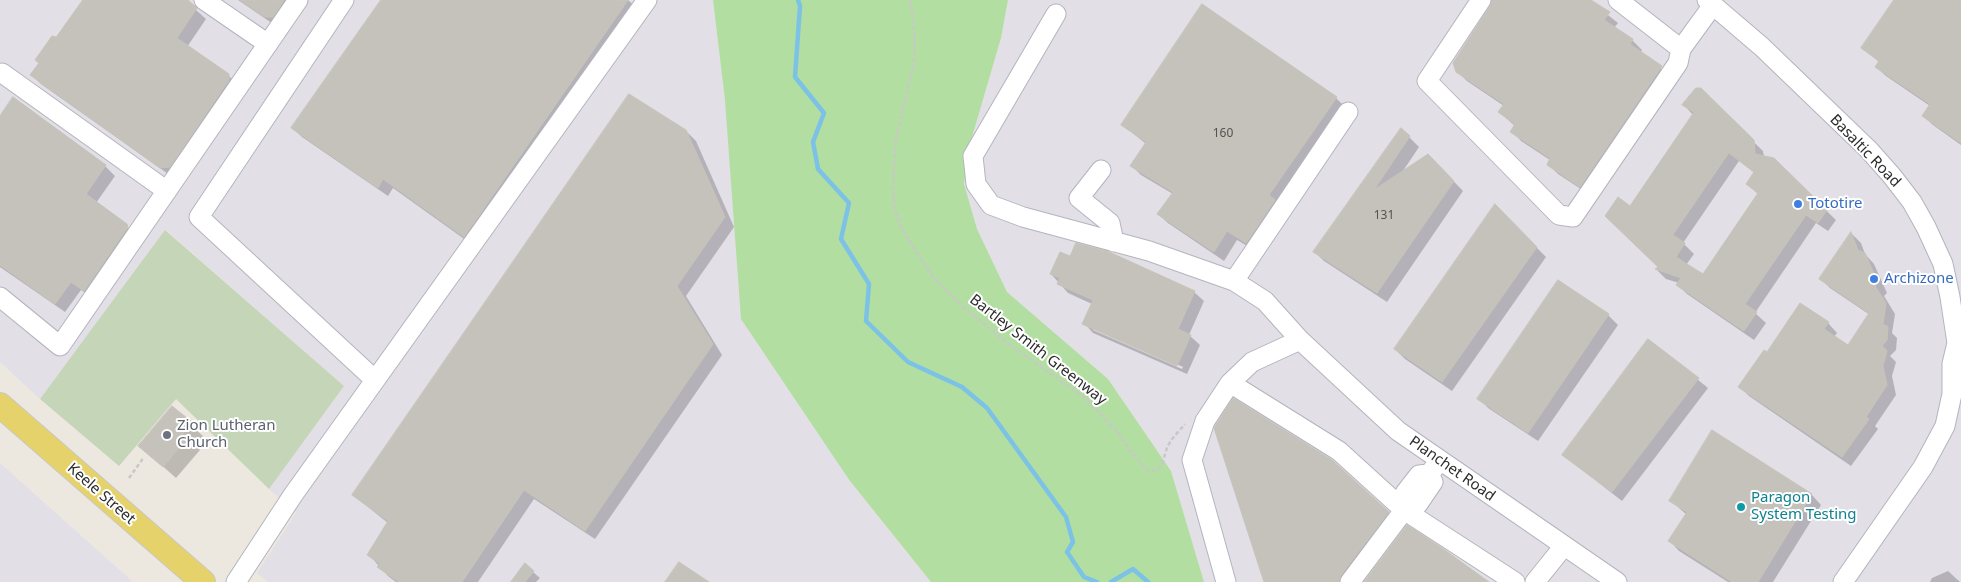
<!DOCTYPE html>
<html>
<head>
<meta charset="utf-8">
<style>
	body { margin:0 }
	canvas { display:block; background:#ece8e0 }
</style>
</head>
<body>
<canvas width="1961" height="582"></canvas>
<script>
const context = document.querySelector('canvas').getContext('2d');
context.lineJoin = 'round';
function paint(path, color) { context.fillStyle = color; context.fill(path, 'evenodd'); }
function strokePath(path, color, width, dash) { context.strokeStyle = color; context.lineWidth = width; context.lineCap = dash ? 'butt' : 'round'; context.setLineDash(dash || []); context.stroke(path); }
function drawText(font, color, halo, rows, align = 'center') {
  context.font = font + ' "Noto Sans",sans-serif'; context.lineWidth = 4; context.setLineDash([]); context.textBaseline = 'middle'; context.strokeStyle = halo; context.fillStyle = color; for (const [text, x, y, turn = 0] of rows) {
    context.save(); context.translate(x, y); context.rotate((+turn || 0) * Math.PI / 180); context.textAlign = isNaN(turn) ? turn : align; if (halo) context.strokeText(text, 0, 0); context.fillText(text, 0, 0); context.restore();
  }
}
paint(new Path2D(`
	M0,0H713L725,100L850,481L931,582H268L257,573L296,513L269,489L344,386L166,230L40,399L0,362Z
	M1008,0H1961V582H1204L1171,471L1108,379L1007,292L977,229L964,185L970,144L1001,38Z
	M0,463L133,582H0Z`), '#e2dfe6');
paint(new Path2D(`
	M713,0H1008L1001,38L970,144L964,184L977,229L1007,292L1108,379L1171,471L1204,582H931L850,481L741,319L725,100Z`), '#b2dea1');
paint(new Path2D(`
	M165,230L344,386L269,489L176,399L119,466L40,399Z`), '#c4d5b8');
paint(new Path2D(`
	M84,0H185L206,19L187,47L228,75L238,85L171,176L41,84L32,75Z
	M238,0H300L276,26Z
	M382,0H628L638,9L474,246L393,188L388,196L302,137L293,128Z
	M1492,0H1589L1618,23L1614,28L1632,40L1642,50L1640,53L1671,76L1590,195L1558,174L1548,164L1550,160L1521,141L1512,131L1515,126L1499,112L1504,106L1467,81L1457,71L1492,7Z
	M1896,0H1961V145L1933,125L1923,116L1930,106L1886,76L1876,67L1879,62L1863,48Z
	M1202,6L1336,98L1346,108L1256,251L1237,240L1224,261L1168,223L1158,214L1173,194L1141,175L1132,166L1146,144L1123,125Z
	M1700,90L1763,151L1764,157L1773,159L1836,220L1828,231L1816,223L1755,313L1766,323L1754,340L1687,294L1678,285L1679,283L1666,279L1657,270L1660,267L1630,207L1693,115L1684,105ZM1739,161L1755,173L1747,184L1758,194L1703,276L1686,265L1694,254L1683,243Z
	M14,99L105,166L115,176L96,203L136,235L94,299L81,290L65,312L0,267V118Z
	M1401,129L1419,147L1401,174L1438,165L1463,191L1387,302L1324,261L1315,252Z
	M686,131L696,141L734,227L686,296L722,355L595,539L534,499L478,582H396L388,576L369,555L388,523L353,495Z
	M1495,206L1546,257L1452,391L1405,359L1395,349Z
	M1852,234L1861,243L1865,254L1874,264L1887,293L1884,296L1895,314L1892,333L1897,338L1896,350L1890,356L1896,362L1892,376L1896,395L1875,426L1878,429L1851,466L1749,396L1740,387L1828,323L1837,333L1834,337L1848,347L1870,315L1830,288L1821,279Z
	M1051,274L1194,292L1204,301L1189,335L1200,345L1187,374L1093,333L1084,323L1092,304L1068,293ZM1093,327L1183,367L1182,369L1093,330Z
	M1558,282L1608,315L1618,325L1538,441L1488,408L1479,398Z
	M1649,340L1708,388L1622,501L1563,455Z
	M172,408L203,436L195,445L200,450L176,478L140,446Z
	M1712,432L1812,495L1821,505L1773,582H1728L1679,551L1670,541L1687,515L1671,501Z
	M1388,512L1398,522L1352,582H1266Z
	M1948,571L1960,582H1930L1932,578Z
	M533,572L540,578L536,582H512Z`), '#0003');
strokePath(new Path2D(`
	M798,0L800,6L795,77L824,113L813,142L818,169L849,203L841,239L869,284L866,321L908,362L962,387L987,408L1066,517L1073,542L1067,552L1084,577L1097,582
	M1111,582L1133,569L1148,582`), '#7cc2e6', 4.5);
const building = new Path2D(`
	M83,0H188L197,8L177,38L229,74V80L170,167L160,168L30,75L39,63L35,60L52,36L56,37Z
	M240,0H284L273,17H265Z
	M381,0H628L464,237L383,179L378,188L291,128Z
	M1492,0H1591L1610,12L1604,20L1633,39L1630,44L1662,66L1580,187L1547,165L1550,158L1510,132L1515,124L1498,112L1504,104L1456,72L1453,63L1490,6Z
	M1894,0H1961V143L1922,116L1930,104L1875,67L1879,61L1861,48Z
	M1202,4L1337,97L1269,195L1275,200L1246,243L1227,231L1214,252L1157,214L1173,192L1130,166L1146,142L1121,125Z
	M1696,88H1701L1754,140L1755,154L1774,158L1827,210L1818,223L1806,215L1745,304L1757,312L1744,331L1676,285L1681,278L1655,269L1658,267L1605,216L1618,197L1630,206L1694,112L1682,105ZM1729,153L1754,172L1746,184L1758,193L1703,274L1676,257L1685,243L1673,235Z
	M629,94L686,130L725,217L677,286L713,344L585,531L524,490L462,582H399L377,567L380,564L367,555L388,521L352,495Z
	M13,97L106,165L86,194L127,224L128,227L84,291L71,282L55,304L0,265V116Z
	M1401,128L1410,136L1374,190L1428,154L1454,181L1377,293L1313,252Z
	M1495,204L1537,247L1442,382L1394,349Z
	M1851,232L1858,250L1865,253L1878,283L1875,286L1886,303L1883,324L1888,327L1887,340L1882,346L1887,351L1883,366L1887,385L1866,417L1869,419L1842,457L1738,387L1764,350L1767,352L1800,303L1829,322L1824,329L1848,345L1869,313L1819,279Z
	M1076,243L1107,251L1195,291L1178,329L1191,335L1177,366L1082,324L1093,300L1057,284L1060,278L1050,274L1060,252L1070,256Z
	M1558,280L1609,314L1528,433L1477,399Z
	M1648,339L1699,378L1612,492L1562,455Z
	M1233,398L1332,460L1389,512L1341,575L1339,582H1264L1214,428Z
	M172,406L192,422L183,433L188,437L163,467L138,446Z
	M1712,430L1812,494L1758,582H1732L1668,541L1687,512L1669,501Z
	M1407,525L1442,548L1489,582H1364Z
	M679,562L709,582H665Z
	M525,563L534,571L525,582H511Z`);
paint(building, '#c5c2bb');
strokePath(building, '#c8c4b9', 1);
const minor = new Path2D(`
	M204,0L268,44
	M344,0L199,217L375,380
	M1481,0L1427,81L1559,215L1573,217L1678,63L1681,49L1713,5
	M1618,0L1681,49
	M1707,0L1762,47L1869,150L1892,176L1912,202L1926,227L1943,264L1950,297L1957,343L1952,364V394L1945,426L1923,467L1843,582
	M1056,14L973,156L976,184L991,205L1023,217L1149,251L1234,281
	M2,73L167,191
	M1348,112L1234,281L1265,301L1300,340L1398,431L1617,582
	M1101,170L1079,198L1110,223L1114,242
	M0,297L60,346L298,0
	M1230,383L1252,362L1300,340
	M1408,505L1405,493L1419,475L1429,474L1440,461
	M1408,505L1418,504L1433,482L1429,474
	M236,582L293,495L647,0
	M1226,582L1192,460L1205,421L1230,383L1339,451L1404,510L1515,582
	M1350,582L1408,505
	M1535,582L1564,546`);
const major = new Path2D(`
	M0,405L203,582`);
strokePath(minor, '#b3b5be', 21);
strokePath(major, '#c8c8c8', 26);
strokePath(new Path2D(`
	M910,0L915,34L914,62L896,140L893,177L894,207L901,227L932,276L960,304L1003,340L1085,398L1117,431L1132,453L1149,471C1165,470 1162,460 1167,448C1170,440 1179,431 1185,424
	M129,478L144,457`), '#c8c8c8', 2.5, [4, 2.5]);
strokePath(minor, '#fff', 19);
strokePath(major, '#e6d26b', 24);
for (const [x, y, r, color] of [
	[1798,204,5,"#3f7fe0"],
	[1874,279,5,"#3f7fe0"],
	[167,435,5,"#6b7280"],
	[1741,507,5,"#0f9aa8"]
]) { const dot = new Path2D(); dot.arc(x, y, r, 0, 2 * Math.PI); context.fillStyle = color; context.fill(dot); strokePath(dot, '#fff', 2); }
drawText('12px', '#525250', null, [
	["160",1223,134],
	["131",1384,216]
]);
drawText('15px', '#2c2c2c', '#fff', [
	["Basaltic Road",1865,151,46],
	["Bartley Smith Greenway",1038,350,38],
	["Planchet Road",1452,469,35],
	["Keele Street",101,494,41]
]);
drawText('15px', '#366cbe', '#fff', [
	["Tototire",1808,204],
	["Archizone",1884,279]
], 'left');
drawText('15px', '#5b616d', '#fff', [
	["Zion Lutheran",177,426],
	["Church",177,443]
], 'left');
drawText('15px', '#0d838f', '#fff', [
	["Paragon",1751,498],
	["System Testing",1751,515]
], 'left');
</script>
</body>
</html>
